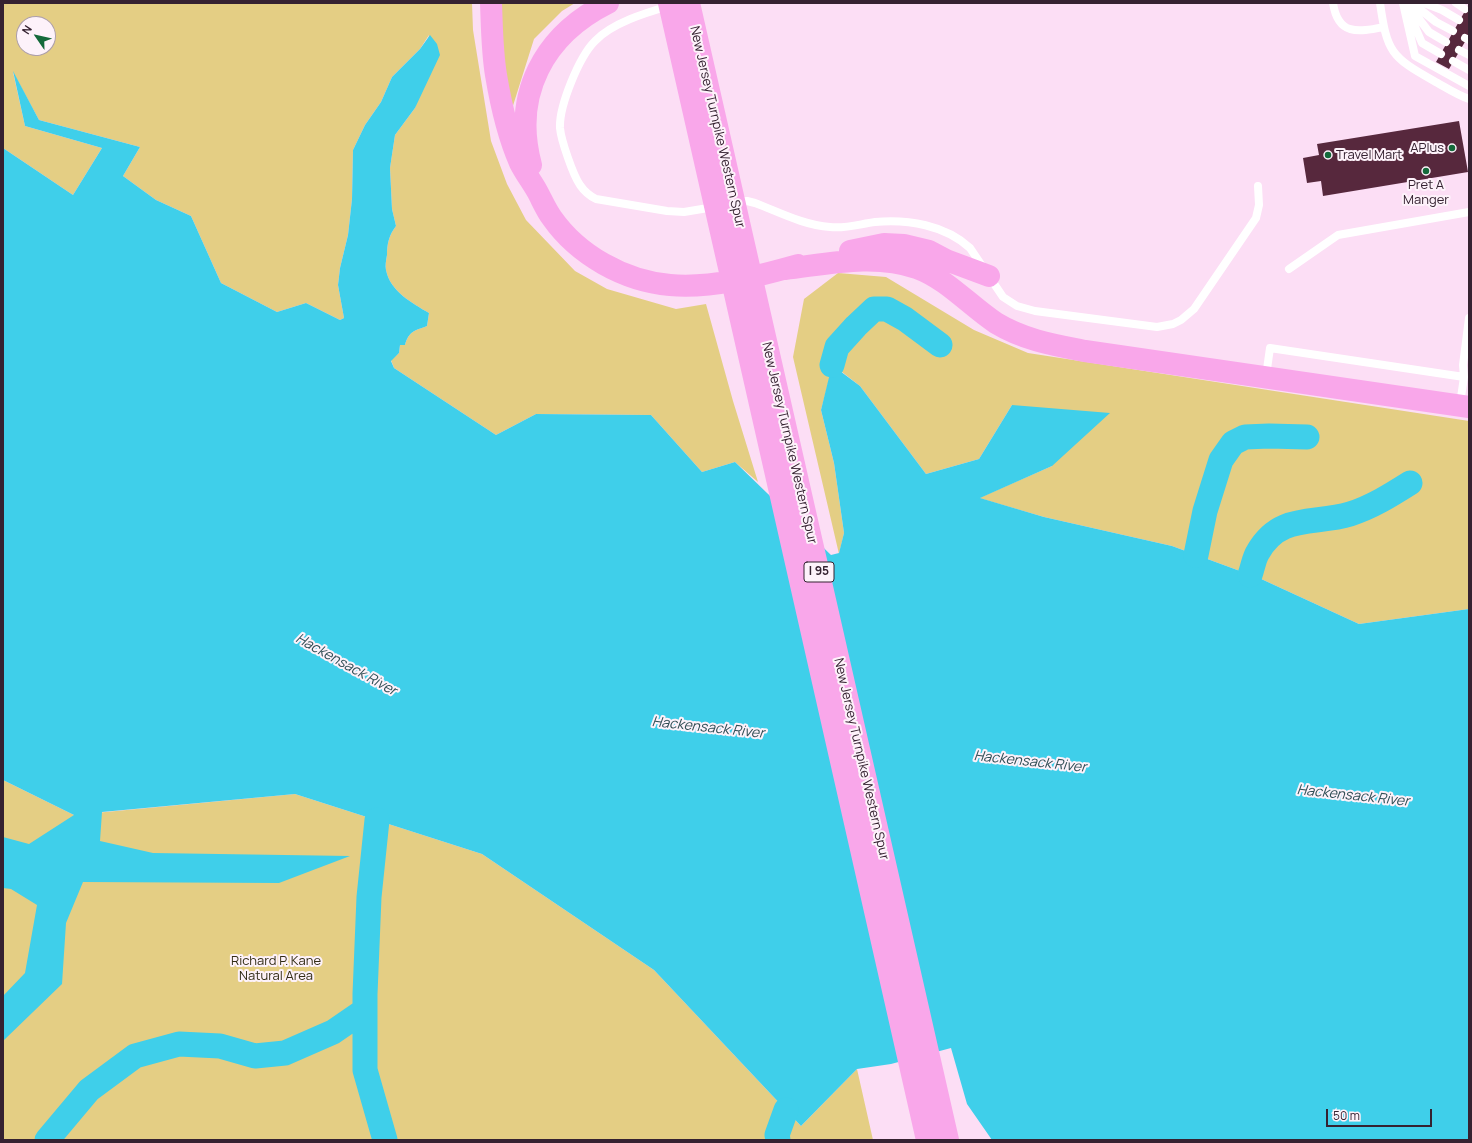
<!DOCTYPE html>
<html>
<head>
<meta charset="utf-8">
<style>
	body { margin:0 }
	#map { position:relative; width:1472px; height:1143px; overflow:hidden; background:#fcdef5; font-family:Manrope,sans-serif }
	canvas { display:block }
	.frame { position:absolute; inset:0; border:4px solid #352231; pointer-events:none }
	.north { position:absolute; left:16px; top:16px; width:40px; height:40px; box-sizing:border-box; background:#fdf2fa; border:1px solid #ad9faa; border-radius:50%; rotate:304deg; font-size:11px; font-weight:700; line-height:16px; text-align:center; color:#352231 }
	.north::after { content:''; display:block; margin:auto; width:14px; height:18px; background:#14693a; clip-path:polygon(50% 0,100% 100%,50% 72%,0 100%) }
	.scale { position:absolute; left:1326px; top:1109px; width:106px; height:18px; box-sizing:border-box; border:2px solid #352231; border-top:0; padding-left:5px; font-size:12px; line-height:14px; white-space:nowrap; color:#352231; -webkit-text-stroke:3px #fdf2fa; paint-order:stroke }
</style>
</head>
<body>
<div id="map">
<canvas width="1472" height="1143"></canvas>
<div class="frame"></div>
<div class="north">N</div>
<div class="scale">50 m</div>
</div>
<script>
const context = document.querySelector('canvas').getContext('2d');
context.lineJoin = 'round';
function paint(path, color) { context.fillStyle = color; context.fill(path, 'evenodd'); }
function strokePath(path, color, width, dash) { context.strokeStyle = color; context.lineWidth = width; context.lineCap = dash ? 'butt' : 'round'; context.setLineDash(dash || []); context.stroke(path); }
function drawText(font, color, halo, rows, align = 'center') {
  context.font = font + ' Manrope,sans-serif'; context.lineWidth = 4; context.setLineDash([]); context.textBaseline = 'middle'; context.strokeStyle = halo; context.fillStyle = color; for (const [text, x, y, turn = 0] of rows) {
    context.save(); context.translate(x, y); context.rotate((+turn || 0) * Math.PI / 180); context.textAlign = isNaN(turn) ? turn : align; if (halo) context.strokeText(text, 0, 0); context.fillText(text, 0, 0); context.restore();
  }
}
paint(new Path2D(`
	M3,3H472L473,30L491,141L507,184L526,220L575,271L607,289L676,309L706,304L733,401L758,482L735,462L702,472L651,415L536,414L496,435L394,368L391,360L399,353L400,345H405C409,331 414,331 427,326L429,313C412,303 390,291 386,270C385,266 386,260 387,255C387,244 389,235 396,226L392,209L390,168L395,135L415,108L429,35L420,49L392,77L381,102L365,125L353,150L352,199L348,235L340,268L338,285L344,318L340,320L306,303L277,312L221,283L191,216L156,200L123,176L140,147L39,120L13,72L25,126L102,148L73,195L3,148ZM24,24H48V48H24Z
	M502,3H575L562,11L534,39L511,112L500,26Z
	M838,273L886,277L974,330L1028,353L1469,421V609L1359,624L1259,578L1172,546L1044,517L979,498L1052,466L1012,405L979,459L926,474L860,386L833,365L821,410L834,463L844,533L839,554L793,357L804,299Z
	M3,780L74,815L295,794L482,854L654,970L801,1126L857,1069L873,1140H3Z`), '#e4ce84');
paint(new Path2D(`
	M430,35L437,44L440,55L415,108L395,135L390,168L392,209L396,226C389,235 387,244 387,255C386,260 385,266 386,270C390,291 412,303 429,313L427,326C414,331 409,331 405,345H400L399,353L391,361L394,368L496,435L536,414L651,415L702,472L735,462L831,555L839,553L844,533L834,463L821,410L832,365L860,386L926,474L979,459L1012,405L1110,413L1052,466L980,498L1044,517L1172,546L1259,578L1359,624L1469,609V1140H992L967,1104L951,1048L891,1064L857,1069L801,1126L654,970L482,854L295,794L102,812L100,841L153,853L350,856L279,883L83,882L66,923L62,984L3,1041V996L25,973L37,905L11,889L3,888V837L29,844L74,815L3,780V148L73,195L102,148L25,126L13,71L39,120L140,147L123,176L156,200L191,216L221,283L277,312L306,303L340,320L344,318L338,285L340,268L348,235L352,199L353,150L365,125L381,102L392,77L420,49Z`), '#3fcfea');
strokePath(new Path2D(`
	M832,365L837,347L856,326L874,309H887L905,319L940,345
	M1196,555L1205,511L1221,460L1233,443L1245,437L1269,436L1307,437
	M1250,575C1253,567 1254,558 1258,552C1280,513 1314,525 1350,514C1372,507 1391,495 1410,483
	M377,820L369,897L365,994V1070L385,1140
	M47,1140L89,1090L135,1056L179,1044L220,1046L255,1056L285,1053L333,1032L365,1010
	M778,1140L777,1135L786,1110`), '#3fcfea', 25);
paint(new Path2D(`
	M1469,4V35L1449,69L1436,62Z
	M1459,121L1468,172L1323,196L1321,181L1307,183L1303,158L1319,155L1317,144Z`), '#57283d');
strokePath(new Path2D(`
	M1333,3C1338,36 1358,32 1384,27
	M1380,3C1387,52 1391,57 1434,81C1445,87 1457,95 1469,99
	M1403,3L1415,56L1469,86
	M1407,3L1429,32L1446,42
	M1412,3L1436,22L1453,31
	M1424,3L1442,10L1459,20
	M1456,3L1465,9
	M669,6C645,13 612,23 595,41C579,57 559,106 560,128C561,140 573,175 580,185C584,191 590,196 596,199L667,211L684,212L714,207
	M1410,15L1422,43L1441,54
	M1465,38L1469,40
	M1459,50L1469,55
	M1453,61L1469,70
	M736,202L747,201L755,203C779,212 803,225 830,227C845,229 860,224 875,222C908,219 945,225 970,248L1003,297L1017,306L1035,311L1157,327L1173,324L1181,320L1194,309L1256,218L1259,205L1258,186
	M1289,269L1338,235L1469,212
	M1266,376L1270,348L1464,377
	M1460,404L1464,377L1463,365L1469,318`), '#fff', 8);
strokePath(new Path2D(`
	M491,3C492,27 492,51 496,75C501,105 508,136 520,163C525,173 532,182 537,191C542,200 546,210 552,218C578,255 624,281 670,285C710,289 759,276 798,265
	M669,3L927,1140
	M689,3L948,1140
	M531,165C512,94 544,35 608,3
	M850,251L884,244L904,245L929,251L946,260L989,276
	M785,269C828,264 874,253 917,268C947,279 969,305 996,323C1024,340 1054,345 1085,351L1469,407`), '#f9a7ea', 22);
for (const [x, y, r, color] of [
	[1452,148,4,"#14693a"],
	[1328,155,4,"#14693a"],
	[1426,171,4,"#14693a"]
]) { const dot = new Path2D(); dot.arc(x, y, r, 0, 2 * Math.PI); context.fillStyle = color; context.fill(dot); strokePath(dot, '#fdf2fa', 1.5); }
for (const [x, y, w] of [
	[819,572,30]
]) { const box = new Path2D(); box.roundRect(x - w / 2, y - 10, w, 20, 3); context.fillStyle = '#fdf2fa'; context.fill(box); strokePath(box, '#352231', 1); }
drawText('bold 12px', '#352231', null, [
	["I 95",819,572]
]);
drawText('13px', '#352231', '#fdf2fa', [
	["New Jersey Turnpike Western Spur",717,127,77],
	["New Jersey Turnpike Western Spur",789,443,77],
	["New Jersey Turnpike Western Spur",861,759,77]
]);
drawText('13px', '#352231', '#fdf2fa', [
	["APlus",1444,148],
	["Travel Mart",1336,155,"left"],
	["Pret A",1426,185,"center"],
	["Manger",1426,200,"center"]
], 'right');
drawText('13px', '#322c16', '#fdf2fa', [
	["Richard P. Kane",276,961],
	["Natural Area",276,976]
]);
drawText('italic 14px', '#314e55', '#fdf2fa', [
	["Hackensack River",346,665,29],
	["Hackensack River",708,728,6],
	["Hackensack River",1030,762,6],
	["Hackensack River",1353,796,6]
]);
</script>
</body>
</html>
